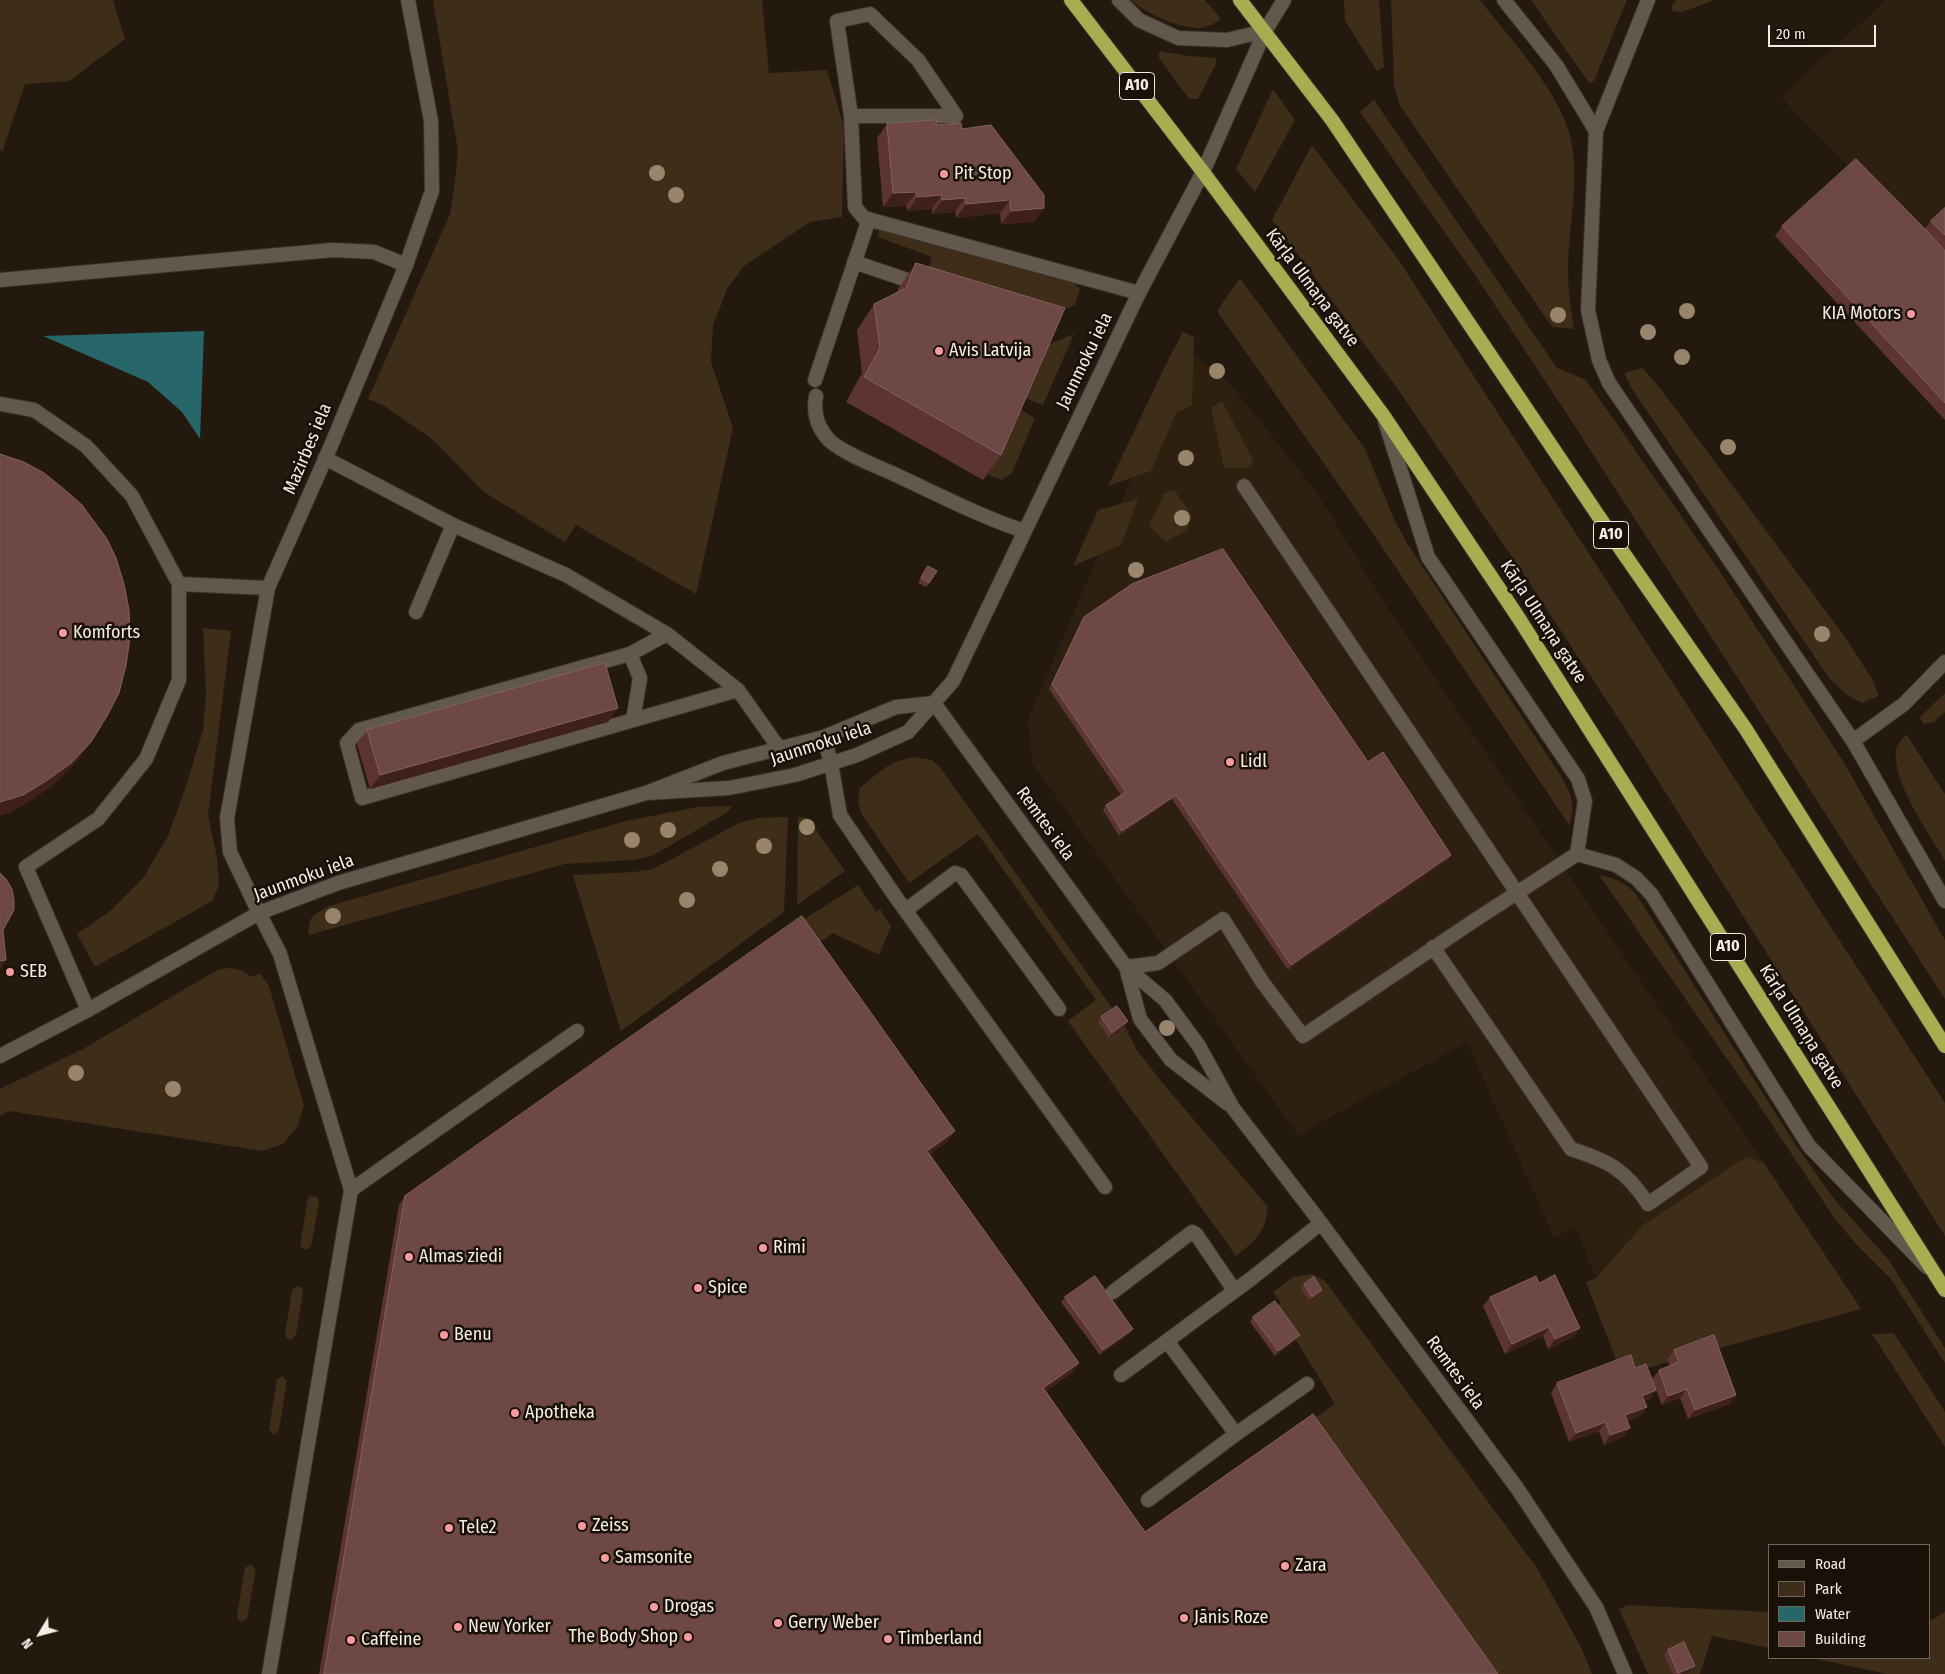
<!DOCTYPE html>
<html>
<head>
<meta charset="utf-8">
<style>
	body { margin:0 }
	#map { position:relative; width:1945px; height:1674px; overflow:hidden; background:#23190f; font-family:"Fira Sans Condensed",sans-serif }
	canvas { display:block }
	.legend { position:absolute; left:1768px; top:1544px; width:162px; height:115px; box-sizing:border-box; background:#191007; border:1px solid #706860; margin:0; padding:6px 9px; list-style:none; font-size:15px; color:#f3ede6 }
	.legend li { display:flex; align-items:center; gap:10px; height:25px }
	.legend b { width:25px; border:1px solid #706860 }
	.north { position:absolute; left:15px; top:1609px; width:50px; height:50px; -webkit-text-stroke:4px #191007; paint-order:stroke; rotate:233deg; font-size:14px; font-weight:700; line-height:20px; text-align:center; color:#f3ede6 }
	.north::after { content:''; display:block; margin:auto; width:18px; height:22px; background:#f3ede6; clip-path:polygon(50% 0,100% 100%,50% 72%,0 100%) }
	.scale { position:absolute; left:1768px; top:25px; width:108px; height:22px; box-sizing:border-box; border:2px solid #f3ede6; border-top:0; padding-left:6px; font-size:15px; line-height:18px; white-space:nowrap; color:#f3ede6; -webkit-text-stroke:4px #191007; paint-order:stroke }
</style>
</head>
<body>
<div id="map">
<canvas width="1945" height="1674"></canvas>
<ul class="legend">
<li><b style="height:6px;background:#63584c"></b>Road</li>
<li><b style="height:14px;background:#3e2d19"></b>Park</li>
<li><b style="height:14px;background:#276769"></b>Water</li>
<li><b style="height:14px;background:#6d4845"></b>Building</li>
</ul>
<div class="north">N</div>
<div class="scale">20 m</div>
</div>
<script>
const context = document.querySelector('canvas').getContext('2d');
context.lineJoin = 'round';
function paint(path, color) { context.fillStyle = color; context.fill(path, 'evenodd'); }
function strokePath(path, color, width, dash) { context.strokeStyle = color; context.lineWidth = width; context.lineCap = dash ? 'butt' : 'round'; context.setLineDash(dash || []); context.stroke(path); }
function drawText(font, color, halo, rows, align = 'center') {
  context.font = font + ' "Fira Sans Condensed",sans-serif'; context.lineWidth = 5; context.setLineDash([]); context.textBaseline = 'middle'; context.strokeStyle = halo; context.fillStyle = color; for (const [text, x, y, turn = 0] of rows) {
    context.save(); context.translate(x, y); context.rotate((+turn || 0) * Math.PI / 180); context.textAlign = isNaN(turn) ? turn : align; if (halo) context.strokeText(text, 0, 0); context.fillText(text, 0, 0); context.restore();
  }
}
paint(new Path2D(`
	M1886,0H1945V267L1781,97Z
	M1186,350L1228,381L1318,494L1377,592L1764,1163L1861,1309L1586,1282L1596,1278L1576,1228L1554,1237L1467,1042L1298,1135L1032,763L1028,720Z`), '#2e2011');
paint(new Path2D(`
	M0,0H113L125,39L69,81L25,84L2,152L0,149Z
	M433,0H762L769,73L827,70L844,127L842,217L810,222L744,266L727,289L713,326L711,362L733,428L696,594L576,525L565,542L484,492L432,439L383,405L368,399L450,214L455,180L458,151Z
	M1131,0H1205L1221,19C1214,24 1205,29 1196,28C1177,27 1145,13 1131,0Z
	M1344,0H1379L1384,67L1377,71L1345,21Z
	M1391,0H1480C1511,40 1568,100 1573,150C1578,191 1568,232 1568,272C1568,291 1571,310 1574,329L1552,327L1399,104L1394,85Z
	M1531,0H1627L1594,81L1589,83Z
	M1676,0H1715L1682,12L1673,11L1671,7Z
	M1160,51L1189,56L1216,58V64L1198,99H1189L1158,56Z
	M1273,89L1295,120L1255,192L1236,169Z
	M1374,100L1557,368L1586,380L1717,567L1843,761L1945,940V999L1578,431L1481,284L1360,112Z
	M1312,145L1398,259L1945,1103V1236L1633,741L1531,585L1397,388L1272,220Z
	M879,230L1073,283L1080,289L1075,305L1035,320L926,278L932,257L878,237Z
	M1240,278L1365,449L1394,519L1407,543L1561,776C1571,794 1577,805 1569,825L1374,535L1217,311Z
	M1183,332L1194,337L1192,405L1176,413L1151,471L1108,486L1170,356Z
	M1074,334L1043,405L1023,397L1044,346Z
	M1643,368L1663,392L1845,637L1872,679L1879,696L1862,703L1847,695L1829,678L1632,389L1624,373Z
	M1222,401L1254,462L1246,468H1224L1211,408Z
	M1018,408L1035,418L1012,473L1002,480L988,475Z
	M1174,490L1192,515L1187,530L1166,542L1149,526L1164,494Z
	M1138,499L1121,545L1073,566L1098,510Z
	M203,628L231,631L208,815L217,857L219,886L212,901L95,967L77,934L111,910L143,878L168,836L185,789L203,730L206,695Z
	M1945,693V712L1934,722L1923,724L1920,717Z
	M1906,734L1945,794V861C1929,833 1892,783 1896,750C1896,745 1903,739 1906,734Z
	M912,757L932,760L939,766L1125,1026L1136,1049L1161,1081L1268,1207C1264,1235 1257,1239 1236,1256L1068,1021L1096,1000L978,834L909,883L861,813L858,801L860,788C878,773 888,762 912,757Z
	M732,806L728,812L652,856L634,860L565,864L309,935C307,916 314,915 329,906L626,821L698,807Z
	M788,817L784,912L621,1031L573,875L634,872L653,869L739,823L759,818Z
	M798,817L808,818L845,871L797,905Z
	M1599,875C1615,878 1624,882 1636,894L1795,1144L1835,1200L1888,1259L1945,1348V1363L1890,1278L1855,1243L1833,1216L1746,1086Z
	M858,885L876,912L880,909L891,926L879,955L833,933L812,948L795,925Z
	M231,968L241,970L252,977L260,973L269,986L304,1106L297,1127L283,1144L262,1151L9,1111L0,1116V1089L83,1049L212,973L221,969Z
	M1746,1157L1764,1163L1861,1309L1622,1375L1586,1282L1596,1278L1643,1225Z
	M310,1196L317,1197L319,1201L311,1247L305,1250L300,1246L308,1198Z
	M1312,1274L1325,1281L1537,1568L1582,1649L1592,1674H1479L1307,1423L1335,1404L1296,1340L1274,1309L1281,1302L1273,1292L1293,1277Z
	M298,1286L302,1288L303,1293L296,1335L291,1340L287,1338L285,1334L292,1290Z
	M1894,1333L1945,1412V1447L1872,1334Z
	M282,1376L287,1381L279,1430L274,1435L269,1429L277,1379Z
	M251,1564L256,1570L247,1619L241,1622L238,1619L237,1615L245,1568Z
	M1628,1605L1769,1612V1648L1712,1636L1700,1674H1648L1619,1609Z
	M1945,1612V1674H1887L1812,1658H1929V1620H1932Z`), '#3e2d19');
paint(new Path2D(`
	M204,331L200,439L182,412L148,382L43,336Z`), '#276769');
const service = new Path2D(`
	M851,116H956L918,60L870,14L837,21L851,116L855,207L864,218L1139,293
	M1596,131L1648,0
	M854,262L922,285
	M0,280L333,250L374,252L406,265
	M815,380L869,219
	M816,396C813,413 817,428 830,441C845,454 876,466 894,474C937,494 979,516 1024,531
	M0,404L34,410L86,446L132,496L179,584V680L146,759L98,819L26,867L88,1010
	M1385,421L1428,557L1578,779L1585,801L1577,854L1616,865L1636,878L1652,895L1809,1146L1927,1267
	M325,458L453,525L566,575L667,634
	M1244,486L1701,1167L1648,1204C1626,1170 1609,1161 1571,1149L1433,947
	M179,584L268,588
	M416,612L453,525
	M630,654L640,678L633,720
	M738,690L362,798L347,743L359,730L630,654L667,634L738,690L779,748
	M824,737L831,763L840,815L895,896L1105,1187
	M906,910L955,873L961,875L1059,1009
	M259,913L280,954L351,1190L269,1674
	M1126,967L1158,963L1223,919L1263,983L1303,1036L1475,920L1577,854
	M351,1190L577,1031
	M1113,1292L1192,1232L1196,1234L1234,1290
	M1121,1375L1252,1278L1321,1223
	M1236,1434L1307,1384
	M1148,1500L1236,1434L1167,1341`);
const minor = new Path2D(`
	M1504,0L1556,65L1596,131L1588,310L1599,360L1609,383L1853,741L1945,901
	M934,703L1126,967L1165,1000L1199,1046L1233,1108L1321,1223L1517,1488L1596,1607L1625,1674
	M1853,741L1904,704L1945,662
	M259,913L230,852L227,818L268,588L330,448L406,265L432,191L431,121L408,0
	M1126,967L1140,1019L1171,1060L1228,1104`);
const tertiary = new Path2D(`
	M1119,0L1139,20L1178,38L1227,40L1265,31
	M646,793L729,788L795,775L857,755L908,732L953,681L1139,293L1203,172L1265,31L1284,0
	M0,1056L88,1010L259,913L338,883L646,793L723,763L824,737L896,707L934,703`);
const trunk = new Path2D(`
	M1071,0L1203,172L1383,415L1518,617L1945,1290
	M1240,0L1332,120L1622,551L1745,728L1945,1046`);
strokePath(service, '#3a332f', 16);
strokePath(minor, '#3a332f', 16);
strokePath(tertiary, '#3a332f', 16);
strokePath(trunk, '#3a332f', 16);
strokePath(service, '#63584c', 14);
strokePath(minor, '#63584c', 14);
strokePath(tertiary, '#63584c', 14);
strokePath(trunk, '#a7ae51', 14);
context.fillStyle = '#99846c';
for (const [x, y] of [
	[657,173],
	[676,195],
	[1687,311],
	[1558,315],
	[1648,332],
	[1682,357],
	[1217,371],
	[1728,447],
	[1186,458],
	[1182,518],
	[1136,570],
	[1822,634],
	[807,827],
	[668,830],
	[632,840],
	[764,846],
	[720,869],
	[687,900],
	[333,916],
	[1167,1028],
	[76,1073],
	[173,1089]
]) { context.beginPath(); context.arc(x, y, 8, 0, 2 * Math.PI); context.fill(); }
paint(new Path2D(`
	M887,124L936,125L962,129L1044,208L1034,222L1001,224L1000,213L956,218L955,212L932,214V209L908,211L906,206L883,207L877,138Z
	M1945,208V420L1775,236L1782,226L1925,229L1931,221Z
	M916,263L1001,455L983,480L846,402L862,373L857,330L874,304L897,293L898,289Z
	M928,566L929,583L926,587L918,583Z
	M1084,617L1368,762L1448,860L1288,970L1172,799L1119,836L1103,810L1106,805L1121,795L1049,689L1081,622Z
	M618,708L608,722L370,789L357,744L367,730Z
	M1101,1017L1128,1021L1125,1026L1109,1038L1098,1022Z
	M948,1141L930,1154L1073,1372L1046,1391L1145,1532L1498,1674H319L399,1205L405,1196Z
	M1539,1283L1580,1328L1573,1337L1548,1349L1543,1336L1505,1354L1483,1306L1490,1297Z
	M1304,1284L1322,1290L1319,1294L1309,1301L1301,1289Z
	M1065,1297L1133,1329L1130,1333L1100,1355L1061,1302Z
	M1253,1317L1296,1340L1275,1356L1250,1322Z
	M1674,1350L1730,1404L1688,1419L1680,1398L1662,1405L1656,1390L1650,1399L1644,1401L1647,1407L1640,1416L1627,1421L1630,1428L1623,1437L1604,1445L1599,1431L1569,1442L1551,1393L1557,1383L1635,1368L1652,1379L1659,1370L1670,1366L1667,1359Z
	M1668,1650L1695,1666L1692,1671L1685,1674H1673L1664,1655Z`), '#5c3432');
paint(new Path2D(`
	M916,192L906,206L883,207L893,193Z
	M942,195L932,209L908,211L917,197Z
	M965,198L955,212L932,214L942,200Z
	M1010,200L1000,213L956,218L966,204Z
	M1044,208L1034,222L1001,224L1011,211Z
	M618,708L608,722L370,789L380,775Z
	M91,742L78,760L58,781L34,799L10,813L0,816V802Z
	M1176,795L1172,799L1119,836L1122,831Z
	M1451,855L1448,860L1288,970L1291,965Z
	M6,960L0,970V961Z
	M1128,1021L1125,1026L1109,1038L1112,1033Z
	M955,1131L948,1141L921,1160L927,1151Z
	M1322,1290L1319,1294L1309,1301L1312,1297Z
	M1549,1327L1543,1336L1505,1354L1512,1344Z
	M1580,1328L1573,1337L1548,1349L1555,1339Z
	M1133,1329L1130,1333L1100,1355L1103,1350Z
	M1300,1335L1296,1340L1275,1356L1278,1351Z
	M1079,1363L1073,1372L1037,1397L1043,1388Z
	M1687,1389L1680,1398L1662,1405L1668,1396Z
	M1656,1390L1650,1399L1635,1405L1642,1396Z
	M1736,1395L1730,1404L1688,1419L1695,1410Z
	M1647,1407L1640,1416L1619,1424L1625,1415Z
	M1606,1422L1599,1431L1569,1442L1576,1433Z
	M1630,1428L1623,1437L1604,1445L1610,1435Z
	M1695,1666L1692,1671L1685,1674H1678Z`), '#3f211c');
const building = new Path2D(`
	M937,120L936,125L961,123L962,129L991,125L1044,195V208L1011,211L1010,200L966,204L965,198L942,200V195L917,197L916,192L893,193L887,124Z
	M1856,159L1925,229L1945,251V403L1782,226Z
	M1945,208V235L1931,221Z
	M916,263L1065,308L1001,455L864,377L880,348L874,304L906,288Z
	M0,454L24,462L44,473L64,489L82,505L107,539L116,558L124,584L129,610L130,638L126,665L119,693L107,716L91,742L71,763L46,781L23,795L0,802Z
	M1223,549L1368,762L1383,752L1451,855L1291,965L1176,795L1122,831L1106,805L1126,792L1052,684L1084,617L1132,584Z
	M928,566L937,571L929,583L921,578Z
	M605,663L618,708L380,775L367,730Z
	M0,873L6,879L12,889L14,900V910L3,930L6,960L0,961Z
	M802,916L955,1131L927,1151L1079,1363L1043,1388L1145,1532L1313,1414L1498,1674H324L405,1196Z
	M1117,1006L1128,1021L1112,1033L1101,1017Z
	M1555,1275L1580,1328L1555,1339L1549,1327L1512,1344L1490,1297L1536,1276L1539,1283Z
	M1095,1276L1133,1329L1103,1350L1065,1297Z
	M1314,1277L1322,1290L1312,1297L1304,1284Z
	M1275,1301L1300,1335L1278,1351L1253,1317Z
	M1714,1335L1736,1395L1695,1410L1687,1389L1668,1396L1659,1370L1679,1362L1674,1350Z
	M1631,1355L1635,1368L1646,1364L1656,1390L1642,1396L1647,1407L1625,1415L1630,1428L1610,1435L1606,1422L1576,1433L1557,1383Z
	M1684,1642L1695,1666L1678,1673L1668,1650Z`);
paint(building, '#6d4845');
strokePath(building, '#82625e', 1);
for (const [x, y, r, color] of [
	[944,174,5,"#f59b9b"],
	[1911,314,5,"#f59b9b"],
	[939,351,5,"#f59b9b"],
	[63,633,5,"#f59b9b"],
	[1230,762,5,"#f59b9b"],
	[10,972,5,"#f59b9b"],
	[763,1248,5,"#f59b9b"],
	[409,1257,5,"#f59b9b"],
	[698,1288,5,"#f59b9b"],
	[444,1335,5,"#f59b9b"],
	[515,1413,5,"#f59b9b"],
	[582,1526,5,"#f59b9b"],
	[449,1528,5,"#f59b9b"],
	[605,1558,5,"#f59b9b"],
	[1285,1566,5,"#f59b9b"],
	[654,1607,5,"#f59b9b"],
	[1184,1618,5,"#f59b9b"],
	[778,1623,5,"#f59b9b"],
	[458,1627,5,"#f59b9b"],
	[688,1637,5,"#f59b9b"],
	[888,1639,5,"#f59b9b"],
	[351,1640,5,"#f59b9b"]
]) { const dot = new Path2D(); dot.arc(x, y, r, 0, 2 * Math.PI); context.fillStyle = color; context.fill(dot); strokePath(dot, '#191007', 2); }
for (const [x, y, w] of [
	[1137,86,35],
	[1611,535,35],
	[1728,947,35]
]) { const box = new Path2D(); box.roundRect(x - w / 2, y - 13.5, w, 27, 4); context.fillStyle = '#191007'; context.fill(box); strokePath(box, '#f3ede6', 1); }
drawText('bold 16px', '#f3ede6', null, [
	["A10",1137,86],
	["A10",1611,535],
	["A10",1728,947]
]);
drawText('18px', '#f3ede6', '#191007', [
	["Pit Stop",954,174],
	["KIA Motors",1901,314,"right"],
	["Avis Latvija",949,351],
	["Komforts",73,633],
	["Lidl",1240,762],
	["SEB",20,972],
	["Rimi",773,1248],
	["Almas ziedi",419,1257],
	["Spice",708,1288],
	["Benu",454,1335],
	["Apotheka",525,1413],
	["Zeiss",592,1526],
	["Tele2",459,1528],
	["Samsonite",615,1558],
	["Zara",1295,1566],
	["Drogas",664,1607],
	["Jānis Roze",1194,1618],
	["Gerry Weber",788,1623],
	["New Yorker",468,1627],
	["The Body Shop",678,1637,"right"],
	["Timberland",898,1639],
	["Caffeine",361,1640]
], 'left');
drawText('18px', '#f3ede6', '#191007', [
	["Kārļa Ulmaņa gatve",1312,288,53],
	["Jaunmoku iela",1085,361,-64],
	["Mazirbes iela",308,449,-67],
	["Kārļa Ulmaņa gatve",1543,622,57],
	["Jaunmoku iela",821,744,-18],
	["Remtes iela",1045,824,54],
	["Jaunmoku iela",304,878,-20],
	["Kārļa Ulmaņa gatve",1801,1027,58],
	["Remtes iela",1455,1373,54]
]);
</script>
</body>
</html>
